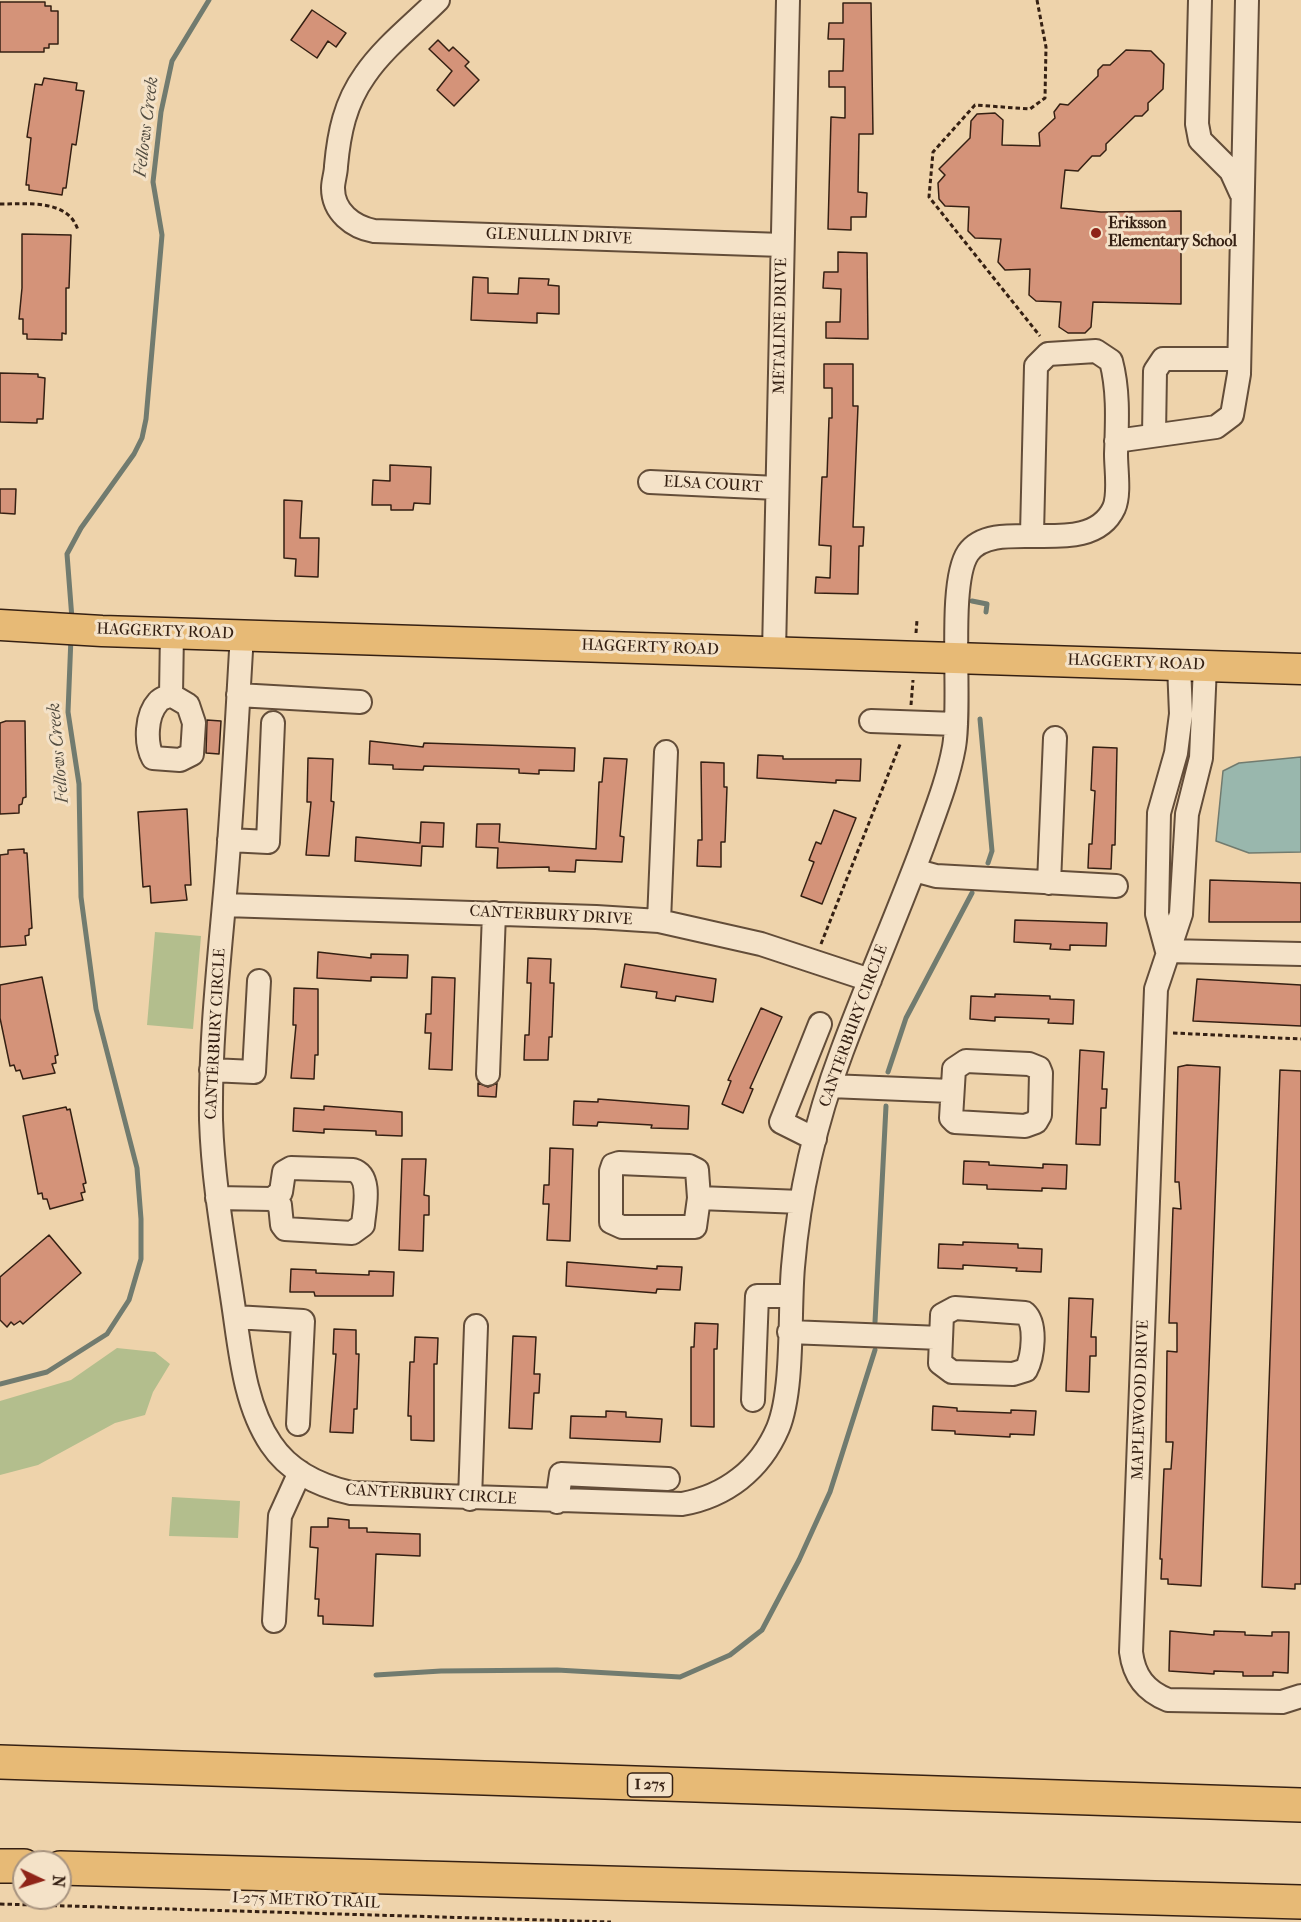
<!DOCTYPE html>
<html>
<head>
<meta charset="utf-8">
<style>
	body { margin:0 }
	#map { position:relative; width:1301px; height:1922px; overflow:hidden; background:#eed3ab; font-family:"IM FELL French Canon",serif }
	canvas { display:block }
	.north { position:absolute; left:12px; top:1850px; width:60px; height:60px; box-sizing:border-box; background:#f4e2c8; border:2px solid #a89480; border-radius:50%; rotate:94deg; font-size:16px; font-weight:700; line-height:24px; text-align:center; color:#352013 }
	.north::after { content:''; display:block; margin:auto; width:21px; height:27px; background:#8f2418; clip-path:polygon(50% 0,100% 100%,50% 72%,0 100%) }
</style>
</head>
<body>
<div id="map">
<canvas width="1301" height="1922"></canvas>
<div class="north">N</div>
</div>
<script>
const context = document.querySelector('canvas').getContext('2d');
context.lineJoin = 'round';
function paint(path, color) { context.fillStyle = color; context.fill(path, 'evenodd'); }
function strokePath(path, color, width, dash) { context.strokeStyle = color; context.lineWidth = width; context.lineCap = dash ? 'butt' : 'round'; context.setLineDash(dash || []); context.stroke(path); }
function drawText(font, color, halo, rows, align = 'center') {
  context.font = font + ' "IM FELL French Canon",serif'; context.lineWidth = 6; context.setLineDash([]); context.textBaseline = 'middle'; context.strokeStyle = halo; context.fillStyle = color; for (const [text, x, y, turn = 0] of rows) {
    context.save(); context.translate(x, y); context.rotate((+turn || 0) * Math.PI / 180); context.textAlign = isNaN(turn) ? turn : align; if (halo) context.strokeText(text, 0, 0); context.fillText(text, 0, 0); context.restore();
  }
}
paint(new Path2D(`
	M155,932L201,936L193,1029L147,1025Z
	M117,1348L155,1352L170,1364L153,1392L145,1415L115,1423L38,1465L0,1475V1401L71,1380Z
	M172,1497L240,1501L238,1538L169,1536Z`), '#b3be8d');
const water = new Path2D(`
	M1301,757V852L1249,853L1216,841L1223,771L1239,763Z`);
paint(water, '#99b7ad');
strokePath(water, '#717b6f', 1.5);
strokePath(new Path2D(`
	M972,601L987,604L986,612
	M72,619L67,554L81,528L134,454L142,438L146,419L162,235L153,182L161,112L172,61L209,0
	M980,719L992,851L988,863
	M888,1072L906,1018L972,893
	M875,1322L886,1106
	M0,1384L47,1372L107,1334L129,1300L141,1259V1219L137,1168L96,1009L81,897L79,784L68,712L71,637
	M376,1675L441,1671L557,1670L680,1677L730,1655L762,1630L799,1560L830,1492L875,1350`), '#717b6f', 5);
const building = new Path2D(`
	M0,2H45V6H51V11H58V44H49V48H44V52H0Z
	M843,3H871L873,134H859L858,192L867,193L866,217H851V230L828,229L831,117L845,118V87H829V71H843L844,39H828L829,23H843Z
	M312,10L346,33L336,47L328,41L317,58L291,40Z
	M438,40L449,51L453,47L469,62L465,66L479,80L454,106L437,90L452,71L429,49Z
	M1126,50L1151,51L1164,64L1163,89L1148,103V110L1142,116H1135L1106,144V150L1100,156H1092L1078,171L1065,170L1061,208L1101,212L1181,211V304L1093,302L1091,327L1085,333H1068L1059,327L1061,302L1036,301L1029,295L1030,269L1005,270L998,262L1001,239L975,238L968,231L969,207L945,206L939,199L938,183L945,175L939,169L970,138L971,121L977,114L995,113L1003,120L1002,145L1040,146L1039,133L1055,118L1054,112L1060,104L1068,105L1098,76V70L1103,65H1110Z
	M44,78L77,83L76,90L84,91L76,145L72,144L66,188H63L62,195L29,190V185H26L31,138L27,137L35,84L42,85Z
	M22,234L71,235L69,288H66V334L62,333V340L27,339V334H23V319H19L22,288Z
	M838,252L867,253L868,339L826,338V322H840L841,289L823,288L824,272H838Z
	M473,277L488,278V293L518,294L519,278L549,279L548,285L559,286V314L537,313V323L471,320Z
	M824,364H853V406H858L853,527H864L863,546H859L858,594L815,593L816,577L830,578L831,546L819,545L822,477H827L829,418H832V388H824Z
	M0,373L38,374V377L45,378L43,419H37V423L0,422Z
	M390,465L431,467L430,504L414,503L413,510H391V505H372L373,480L390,481Z
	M0,489H16L15,514L0,513Z
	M284,500L302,501L300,538H319L318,577L295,576L296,559L284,558Z
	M207,720L221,721L219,754L206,753Z
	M6,721H25L26,797L23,798L22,804L19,805V813L0,814V723Z
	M370,741L423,747L424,743L575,748L574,771L539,770V774L519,773V769L424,766L423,770L393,769V765L369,764Z
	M1093,747L1117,748L1115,845H1112L1111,869L1088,868L1089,844H1092L1095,791L1091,790Z
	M758,755L783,756V759H861L860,781L836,780V783L757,778Z
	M308,758L333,759L331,801L334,802L329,856L306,855L311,802H307Z
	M604,758L627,759L620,836L624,837L622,862L576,860L575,872L549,871V867L497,868L498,848L476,847L477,824H500L499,842L596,849L599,782H602Z
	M701,762L724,763V787H727L725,842H721V867L697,866L698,840H702Z
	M187,809L191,885H185L187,900L151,903L150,886L143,887L138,812Z
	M834,810L856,818L822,904L801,896L814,862L809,860L816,842L821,844Z
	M421,822L444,823L443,847L422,846L421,866L355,861L356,837L420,843Z
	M24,849V853H27L32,928L29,929V935L25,936L26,945L0,947V855L8,854V850Z
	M1210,880L1301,883V922H1209Z
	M1015,920L1107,923L1106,946L1070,945V950L1050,949L1051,944L1014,942Z
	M318,952L371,958V954L408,955L407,978L371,977V981L317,978Z
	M528,958L551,959L550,983H554L552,1037H549L548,1060H524L525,1035H529L531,983H527Z
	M625,964L716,979L713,1002L676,996L675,1001L656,998L657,992L621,987Z
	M42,977L58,1055L55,1056L56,1063L52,1064L55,1073L23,1079L20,1070L16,1071L14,1065L10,1066L0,1018V985Z
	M432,977L455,978L452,1070L429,1069L431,1033H425L426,1014H431Z
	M1197,979L1301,985V1026L1193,1021Z
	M294,988L318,989V1055H315L314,1079L291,1078L296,1025H293Z
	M995,994L1050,996V999L1074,1000L1073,1024L1048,1023L1049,1019L995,1017V1021L970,1019L971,996L995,997Z
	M761,1008L782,1017L750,1088L753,1089L743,1113L722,1104L731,1081L728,1080Z
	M1080,1050L1104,1052L1102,1089H1107L1106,1108H1101L1100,1145L1076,1144Z
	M1187,1065L1220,1067L1201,1586L1168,1584V1579H1161L1162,1559H1160L1164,1469H1171L1173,1442H1166L1167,1351L1177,1352V1323H1169L1173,1208L1181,1209L1179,1182H1175L1178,1067Z
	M1280,1070L1301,1071V1584H1295V1589L1262,1587Z
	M478,1083L488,1087L497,1083L496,1097L478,1096Z
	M598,1099L689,1106L688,1129L651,1128L652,1125L598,1122L597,1126L573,1125L574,1101L598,1102Z
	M324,1106L402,1112V1136L376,1135V1131L324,1129V1133L293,1131L294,1108L324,1110Z
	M66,1107L67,1110L70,1109L86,1183L83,1184L85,1192L81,1193L83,1200L50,1209L47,1199H43L42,1193L38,1194L23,1116Z
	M550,1148L573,1149L570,1241L547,1240L549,1204H543L544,1185H549Z
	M402,1159H426L424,1195L429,1196V1215H424L423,1251L399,1250Z
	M964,1161L989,1162V1165L1043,1168V1164L1067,1165L1066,1189L1042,1188V1191L987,1189V1185L963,1184Z
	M49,1235L81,1273L23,1324L20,1321L14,1325L11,1322L7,1327L0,1320V1277Z
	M963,1242L1018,1244V1248L1042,1249L1041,1272L1016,1271L1017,1268L963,1265V1269L938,1268L939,1244L963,1245Z
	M567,1262L657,1269V1266L682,1267L680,1290L657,1289L656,1293L566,1286Z
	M291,1269L316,1270V1273L369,1275V1271L394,1272L393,1296H315L314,1292H290Z
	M1069,1298L1093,1299L1091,1337H1096V1356H1090L1089,1392L1066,1391Z
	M695,1323L718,1324L717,1349H714V1427L691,1426V1347H694Z
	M334,1329L356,1330V1354H359L357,1409H354L353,1433L330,1432L336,1354H333Z
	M513,1336L536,1337L534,1374H540L539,1393H534L532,1429L509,1428Z
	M415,1337L438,1338L437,1364H434V1441L411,1440V1416H408L410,1362H414Z
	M933,1406L957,1408V1411L1011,1413V1410L1036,1411L1034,1435L1010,1434V1437L955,1434V1431L932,1430Z
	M606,1411L626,1412V1417L662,1419L660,1442L570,1438L571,1416L606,1417Z
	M328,1518L349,1520V1528H367V1532L420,1534V1556L376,1554L373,1626L323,1624V1616H318L319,1599H315L318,1548L310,1547L311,1527H328Z
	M1170,1631L1214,1635V1631L1245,1632V1635L1272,1636V1632H1289L1288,1673L1273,1672V1676H1243V1672L1214,1671V1674L1169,1671Z`);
paint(building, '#d49379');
strokePath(building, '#352013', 1.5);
const minor = new Path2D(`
	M438,0C414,24 384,47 365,75C345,103 339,133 336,166C336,173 333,181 333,188C333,212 353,227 374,231L782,245
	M1200,0L1197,124L1200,140L1231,171L1241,193
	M1154,435L1155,371L1163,359H1239
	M1116,441L1216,427L1232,415L1239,374L1247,0
	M650,482L777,488
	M242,634C237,717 233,800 226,882C219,962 210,1040 211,1120C213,1182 224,1242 233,1303C240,1349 244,1404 271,1444C289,1471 320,1486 351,1493L682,1504C726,1496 760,1470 778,1428C794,1389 789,1312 793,1267C799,1193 816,1120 842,1051C868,981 898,913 924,843C935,812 948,780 954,747C962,702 947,584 968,553C995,514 1089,562 1114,508C1120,494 1116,470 1116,454C1117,423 1119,391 1111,361L1096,351L1048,354L1036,366L1032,534
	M774,652L788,0
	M1205,666L1201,758L1187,814L1181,914L1156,989L1131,1652C1134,1676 1145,1691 1168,1700L1282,1702L1301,1696
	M171,695C167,697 161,698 158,702C146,715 145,743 153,758L180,760L192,754L194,723L188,705L171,695L172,632
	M238,695L360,702
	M871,721L956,724
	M229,840L268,842L273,723
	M914,870L936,876L1116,886
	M1049,883L1055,738
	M224,905L596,917L659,921L761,944L870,980
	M659,921L666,752
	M1167,951L1157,914L1159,813L1176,753L1181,714L1179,665
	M1167,951L1301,954
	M966,1061L1029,1064L1039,1068L1041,1073L1040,1115L1036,1122L1025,1126L955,1122L951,1118L954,1069Z
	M211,1070L254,1072L259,981
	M488,1074L494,913
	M830,1086L951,1091
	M815,1139L781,1122L820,1024
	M619,1163L689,1166L697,1170L699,1198L695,1227H622L611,1222V1171L613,1165Z
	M291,1168L353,1170C373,1176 364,1210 363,1225L352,1233L285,1229L282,1225L280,1205L272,1199L281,1192L284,1172Z
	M217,1198L272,1199
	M699,1198L801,1202
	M955,1308L1025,1313C1037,1324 1033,1357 1026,1370L1013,1374L952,1372L940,1363L942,1315Z
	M235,1317L303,1321L298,1424
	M789,1332L941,1338
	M753,1400L757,1296H791
	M470,1499L476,1326
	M557,1502L561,1474L668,1479
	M274,1621L280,1516L300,1472`);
const major = new Path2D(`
	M0,625L102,631L1301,669`);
const highway = new Path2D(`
	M0,1762L1301,1805
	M0,1866H24
	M60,1868L1301,1902`);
strokePath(minor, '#634d39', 26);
strokePath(major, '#352013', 33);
strokePath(highway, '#352013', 36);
strokePath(new Path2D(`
	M1037,0L1046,47L1045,98L1030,109L975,105L933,152L929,197L1040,336
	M0,204C28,204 68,199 78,230
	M916,633L917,620
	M911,705L913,680
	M821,944L901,742
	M1173,1033L1301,1039
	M0,1904L611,1922`), '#352013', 3, [4.5, 3]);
strokePath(minor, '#f4e2c8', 22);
strokePath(major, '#e7ba76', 30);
strokePath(highway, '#e7ba76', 33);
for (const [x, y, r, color] of [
	[1096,233,6,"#8f2418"]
]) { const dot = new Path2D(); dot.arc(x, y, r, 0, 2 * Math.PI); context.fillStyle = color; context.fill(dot); strokePath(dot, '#f4e2c8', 2); }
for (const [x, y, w] of [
	[650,1785,45]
]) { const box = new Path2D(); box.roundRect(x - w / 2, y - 12, w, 24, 4.5); context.fillStyle = '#f4e2c8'; context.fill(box); strokePath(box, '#352013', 1.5); }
drawText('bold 15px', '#352013', null, [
	["I 275",650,1785]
]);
drawText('bold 16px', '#352013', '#f4e2c8', [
	["Eriksson",1108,224],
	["Elementary School",1108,242]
], 'left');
drawText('16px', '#352013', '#f4e2c8', [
	["GLENULLIN DRIVE",559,237,2],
	["METALINE DRIVE",781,326,-89],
	["ELSA COURT",713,485,3],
	["HAGGERTY ROAD",165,632,2],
	["HAGGERTY ROAD",650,648,2],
	["HAGGERTY ROAD",1136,663,2],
	["CANTERBURY DRIVE",551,916,3],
	["CANTERBURY CIRCLE",854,1026,-70],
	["CANTERBURY CIRCLE",216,1034,-87],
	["MAPLEWOOD DRIVE",1141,1400,-88],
	["CANTERBURY CIRCLE",431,1495,3],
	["I-275 METRO TRAIL",306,1901,2]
]);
drawText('italic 18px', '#534d41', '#f4e2c8', [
	["Fellows Creek",147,127,-83],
	["Fellows Creek",59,753,-95]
]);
</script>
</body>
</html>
